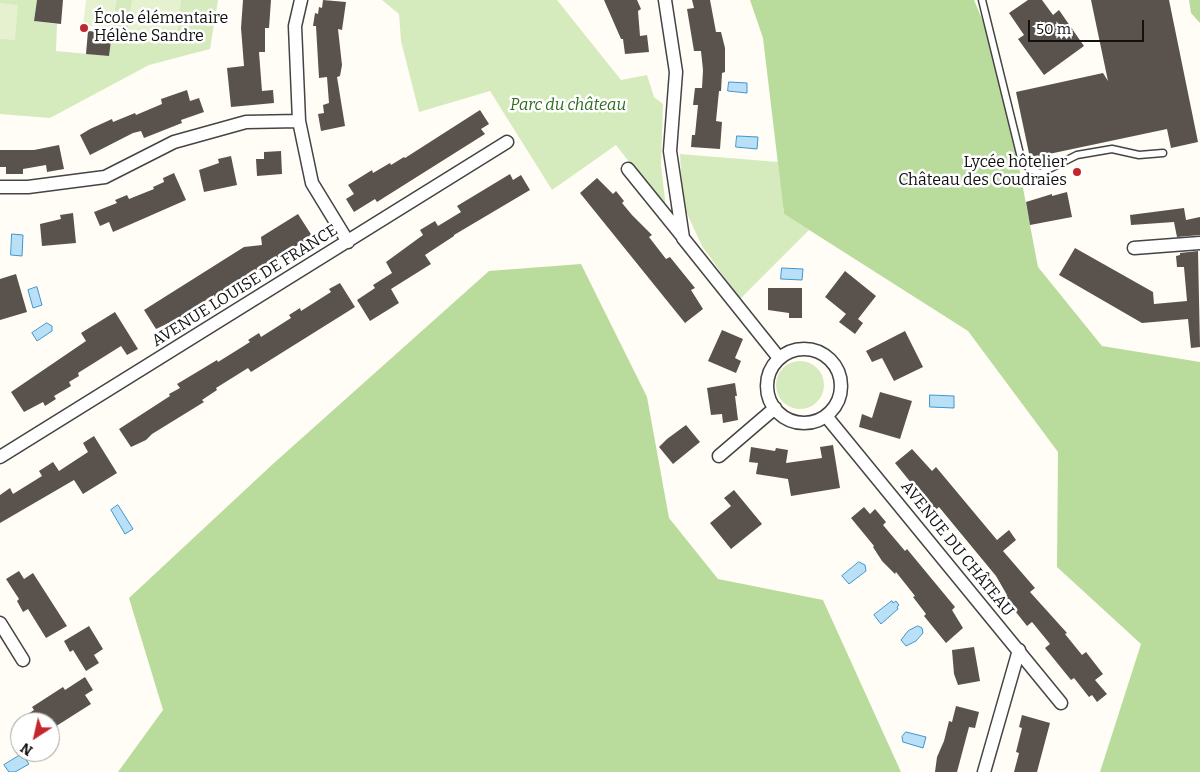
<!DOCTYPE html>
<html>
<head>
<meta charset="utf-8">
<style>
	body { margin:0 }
	#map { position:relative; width:1200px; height:772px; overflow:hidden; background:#fffdf5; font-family:Bitter,serif }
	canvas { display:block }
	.north { position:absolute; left:10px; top:712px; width:50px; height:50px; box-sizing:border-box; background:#fff; border:1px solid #a0a0a0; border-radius:50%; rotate:215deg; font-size:14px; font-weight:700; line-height:20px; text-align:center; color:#111 }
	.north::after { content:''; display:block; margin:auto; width:18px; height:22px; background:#c4262e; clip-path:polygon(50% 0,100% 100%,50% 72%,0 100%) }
	.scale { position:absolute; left:1028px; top:20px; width:116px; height:22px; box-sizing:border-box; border:2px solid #111; border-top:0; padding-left:6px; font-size:15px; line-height:18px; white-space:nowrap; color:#111; -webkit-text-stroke:4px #fff; paint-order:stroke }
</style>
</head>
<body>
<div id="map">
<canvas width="1200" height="772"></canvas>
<div class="north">N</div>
<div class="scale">50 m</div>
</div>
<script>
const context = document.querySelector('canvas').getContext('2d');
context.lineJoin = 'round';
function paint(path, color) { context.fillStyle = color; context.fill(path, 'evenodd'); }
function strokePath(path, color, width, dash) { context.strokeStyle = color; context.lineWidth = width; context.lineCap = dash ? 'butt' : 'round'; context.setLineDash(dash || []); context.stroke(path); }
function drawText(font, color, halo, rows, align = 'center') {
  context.font = font + ' Bitter,serif'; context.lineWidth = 5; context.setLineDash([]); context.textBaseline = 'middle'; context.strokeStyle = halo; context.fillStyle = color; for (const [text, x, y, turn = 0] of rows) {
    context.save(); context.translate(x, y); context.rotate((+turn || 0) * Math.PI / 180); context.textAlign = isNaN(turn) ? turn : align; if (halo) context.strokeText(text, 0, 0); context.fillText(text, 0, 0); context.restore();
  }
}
paint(new Path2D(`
	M0,0H37L34,21L57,24L56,51L109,56L116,0H218L210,49L149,65L50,118L0,114Z
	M382,0H557L621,80L647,75L654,97L663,104L661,165L666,209L616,145L552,190L490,91L419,112L401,41L399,14Z
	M680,154L778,162L784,214L809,230L740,299L702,246L683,205Z
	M776 385a24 24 0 1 1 48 0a24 24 0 1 1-48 0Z`), '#d5ebbd');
paint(new Path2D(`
	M750,0H974L998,57L1038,267L1102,346L1200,362V772H1100L1141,644L1057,567L1058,452L968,331L784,214L763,38Z
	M1189,0H1200V23L1191,13Z
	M581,264L647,397L669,518L718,579L823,600L901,772H118L163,710L129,598L274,463L489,271Z`), '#b9dc9c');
paint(new Path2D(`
	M86,0H116L112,28L83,25Z
	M132,0H181L176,43L127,36Z
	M0,3L18,5L15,40L0,39Z`), '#e6f2cf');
const water = new Path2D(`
	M729,82L747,83V93L728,91Z
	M737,136L758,137L757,149L736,147Z
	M12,234L23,235L22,256L11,255Z
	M782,268L803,269L802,280L781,279Z
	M37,287L42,305L33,308L28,290Z
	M47,323L52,326V331L37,341L32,333Z
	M930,395L954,396V408L930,407Z
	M118,505L133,529L125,534L111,510Z
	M859,562L865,565L866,571L849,584L842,576Z
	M892,601L893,603L896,601L899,605L897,607L898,609L881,624L874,615Z
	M918,626L922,628L923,633L916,641L906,646L901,640L908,631Z
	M906,732L926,737L923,748L903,742L902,737Z
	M22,754L29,764L15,772H9L4,765Z`);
paint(water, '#b9e0f7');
strokePath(water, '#3f96cf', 1);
paint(new Path2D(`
	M37,0H63L61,24L34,21Z
	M243,0H271L269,28H265V52H259L262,91L273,90L274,103L231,107L227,68L244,66L241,28Z
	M323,0L346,2L342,30L338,29L342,65L340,76L337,77L345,126L321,131L318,114L324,113L323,105L329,103L327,77L319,78L316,26H313L315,13L318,14L319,7L322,8Z
	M604,0H637L641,9L638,11L640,36L647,35L649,52L625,54L623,39H621Z
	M692,0H710L716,32H721L725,48V72L722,73L721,91H719L716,121L722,122L720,149L691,147L692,135H695L698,105H693L695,88H702L703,70L701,51H694L687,9L694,8Z
	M1028,0H1042L1053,15L1059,10L1084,46L1044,75L1018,39L1024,35L1009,13Z
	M1091,0H1169L1198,142L1171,148L1167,129L1030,158L1016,92L1103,73L1108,81Z
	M88,31L112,33L109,56L86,54Z
	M187,90L190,101L199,98L204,112L181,120L182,123L144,138L141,131L133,133L90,155L80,135L90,129L112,119L113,122L135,113L136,115L162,104L161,99Z
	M480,110L489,124L481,129L485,134L377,202L375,199L354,212L346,199L354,194L348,185L372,170L373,173L390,163L391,165L404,157L405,158Z
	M59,145L64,169L47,172L46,165L23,169V174H6V167H0V150H34Z
	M281,151L282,174L257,176L256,159H264V152Z
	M231,156L237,185L204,192L199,170L219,163L218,159Z
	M174,173L186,200L113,232L109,222L100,226L94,212L117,203L115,200L127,195L129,199L154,189L153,187L164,182L163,178Z
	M510,174L513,180L521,175L530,190L454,235V236L425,255L431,264L391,289L399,303L370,321L357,300L375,288L373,285L392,273L386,262L423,235L420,230L435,221L438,226L461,212L457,206Z
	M597,178L613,194L616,191L624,201L622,203L632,215L652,235L649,237L666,259L670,257L695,288L691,290L703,309L685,323L580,193Z
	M1067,192L1072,217L1030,225L1026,202L1052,194V196Z
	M1184,208L1186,220L1200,217V235L1177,237L1174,222L1131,225L1130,215Z
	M73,213L76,243L42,246L40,224L61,219L60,215Z
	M298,214L314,239L303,245L301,243L269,263L270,265L260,272L258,269L243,278L225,289L227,292L216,299L214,295L186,313L188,317L177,323L175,320L156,329L144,310L244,247L262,245L261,237Z
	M1075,248L1153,292L1154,304L1187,301L1184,267H1177L1176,256L1180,255V253L1198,251L1200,347L1191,348L1188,319L1142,323L1059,275Z
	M845,271L876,296L858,319L863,323L855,334L839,322L846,314L825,297Z
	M16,274L27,312L0,320V279Z
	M340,283L355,307L251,372L248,368L216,388L217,390L202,400L204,402L152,434L146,440L131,447L119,429L170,396L169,394L180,388L177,384L217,360L218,362L250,342L248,340L259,333L261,337L291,318L289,315L300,308L301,311L331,292L329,289Z
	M768,288H802V318H789V313L768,310Z
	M115,312L138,349L127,355L121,346L78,373L79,376L69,382L71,386L54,396L56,399L45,406L43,402L24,412L11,392L86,341L81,333Z
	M722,330L743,339L735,358L741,361L736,373L708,361Z
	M905,331L923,367L894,381L882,358L872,362L866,351Z
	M735,383L737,396H735L738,420L723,423L722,414L711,415L707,388Z
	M880,392L912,401L900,439L859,427L862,414L872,418Z
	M686,425L700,442L673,464L659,447L667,439Z
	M94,436L117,473L83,494L74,480L0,523V495L10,488L13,494L42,476L39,471L53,462L59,471L88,452L83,443Z
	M833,445L840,488L791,496L788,479L756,474L758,463L749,462L751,447L775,451L776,448L788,450L786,463L822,458L820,447Z
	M912,449L932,471L936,467L997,540L1009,530L1016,540L1003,551L1035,588L1030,592L1067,633L1065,634L1082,655L1086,652L1103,674L1095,680L1107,694L1097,702L1092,695L1089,697L1074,678L1071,680L1045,648L1050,644L1032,622L1027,626L1004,597L1007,595L996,576L939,507L934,511L895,463Z
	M734,490L762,524L731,549L710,523L731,506L724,498Z
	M864,507L870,514L875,509L886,522L883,525L905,551L907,549L955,607L952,610L963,628L946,643L924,616L926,614L913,597L915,596L896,572L895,574L882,561L873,547L874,546L851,518Z
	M19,571L24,579L33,573L67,626L46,638L28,609L23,612L17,601L19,599L6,579Z
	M89,626L103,649L94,655L99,663L86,671L73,650L70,652L64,641Z
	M974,647L980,681L958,685L954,674L952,650Z
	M85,677L93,690L85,695L91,704L50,730V722H16L34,710L32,707L63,687L65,690Z
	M956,706L979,712L975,728L969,727L957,772H935L937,757L944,741L949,721L952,722Z
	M1022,715L1050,723L1037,772H1014L1019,753L1016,752L1022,728L1019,727Z`), '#5a524d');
const service = new Path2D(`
	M982,0L1022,162L1031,170L1041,173L1077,155L1112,149L1139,155L1163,153`);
const minor = new Path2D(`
	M301,0L295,26L299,121L312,183L348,242
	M665,0L676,72L670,151L683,238L779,358
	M628,169L683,237
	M0,187H28L105,177L174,142L246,122L299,121
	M1134,248L1200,243
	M767 386a37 37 0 1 1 74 0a37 37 0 1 1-74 0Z
	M826,416L1061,703
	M719,456L775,408
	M0,457L507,142
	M0,623L23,660
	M984,772L1019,650`);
strokePath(service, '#444', 9);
strokePath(minor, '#444', 15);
strokePath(service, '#fff', 6);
strokePath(minor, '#fff', 12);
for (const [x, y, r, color] of [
	[84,28,5,"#c4262e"],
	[1077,172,5,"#c4262e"]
]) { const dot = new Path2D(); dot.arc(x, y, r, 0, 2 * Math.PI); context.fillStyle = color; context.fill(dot); strokePath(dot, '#fff', 2); }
drawText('16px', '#111', '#fff', [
	["École élémentaire",94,19],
	["Hélène Sandre",94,37],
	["Lycée hôtelier",1067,163,"right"],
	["Château des Coudraies",1067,181,"right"]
], 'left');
drawText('italic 16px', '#2f6b1f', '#fff', [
	["Parc du château",568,106]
]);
drawText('16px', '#111', '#fff', [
	["AVENUE LOUISE DE FRANCE",245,286,-32],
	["AVENUE DU CHÂTEAU",957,549,51]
]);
</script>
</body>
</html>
